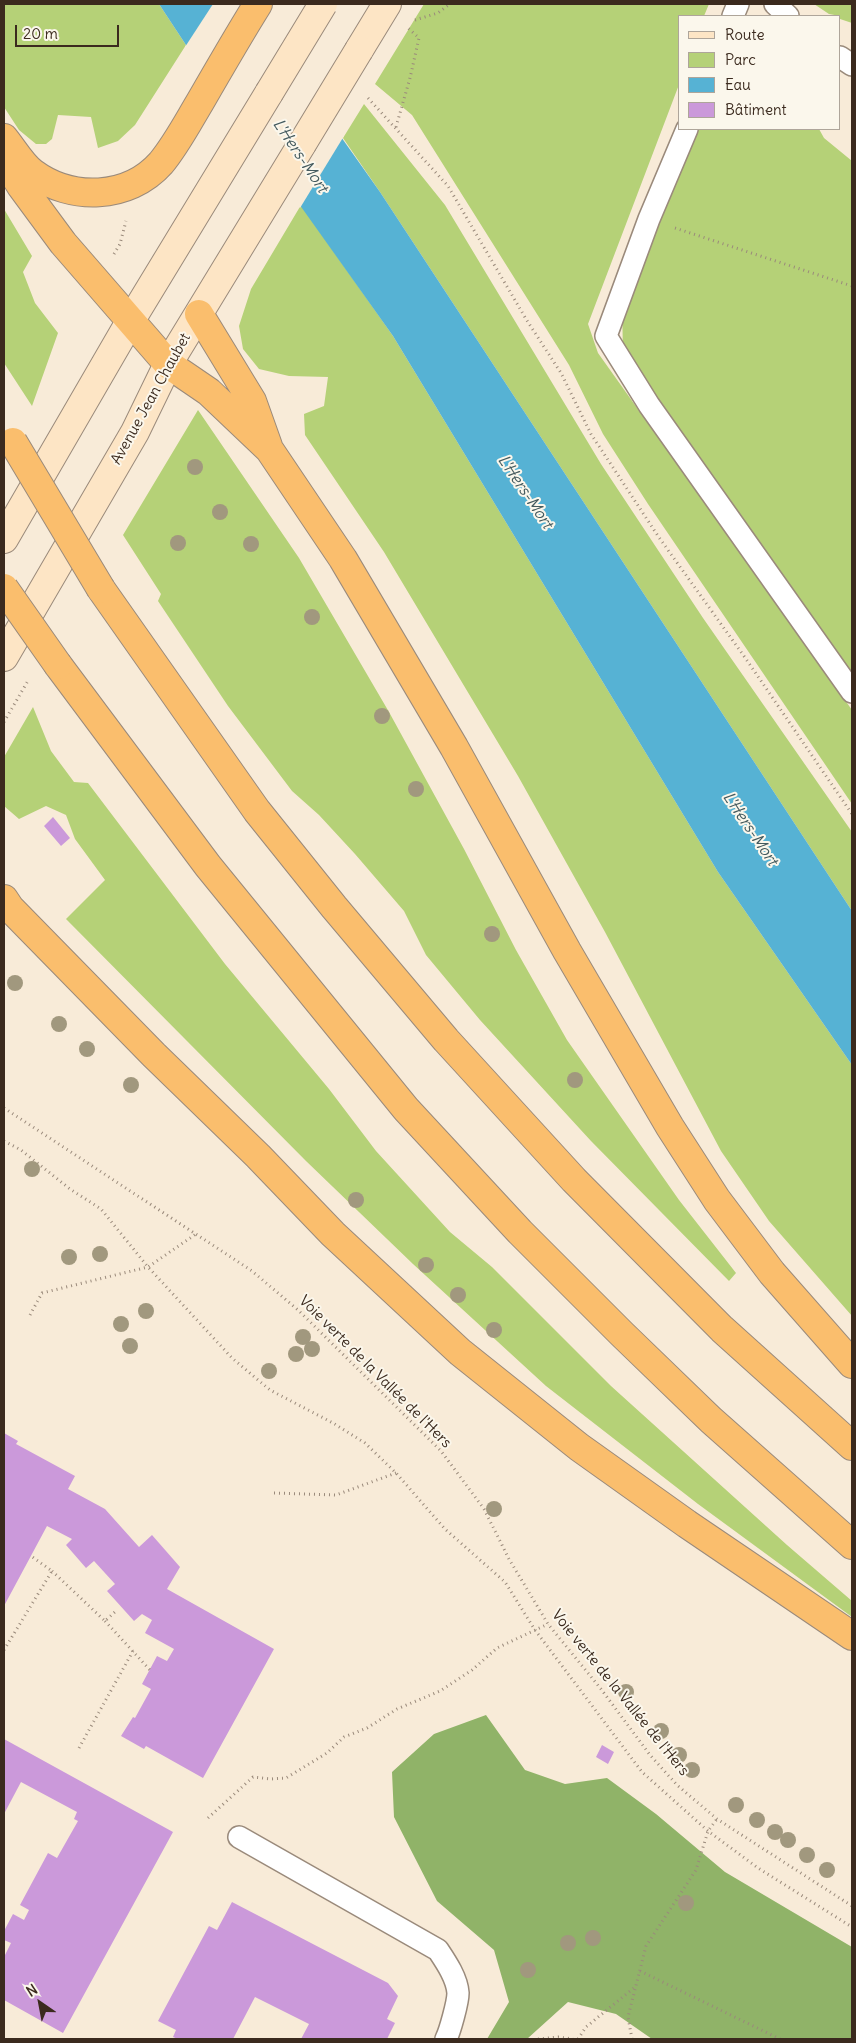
<!DOCTYPE html>
<html>
<head>
<meta charset="utf-8">
<style>
	body { margin:0 }
	#map { position:relative; width:856px; height:2043px; overflow:hidden; background:#f8ebd8; font-family:Delius,sans-serif }
	canvas { display:block }
	.frame { position:absolute; inset:0; border:5px solid #3b2a1e; pointer-events:none }
	.legend { position:absolute; left:678px; top:15px; width:162px; height:115px; box-sizing:border-box; background:#fbf7ec; border:1px solid #aea59a; margin:0; padding:6px 9px; list-style:none; font-size:15px; color:#3b2a1e }
	.legend li { display:flex; align-items:center; gap:10px; height:25px }
	.legend b { width:25px; border:1px solid #aea59a }
	.north { position:absolute; left:15px; top:1978px; width:50px; height:50px; -webkit-text-stroke:4px #fbf7ec; paint-order:stroke; rotate:327deg; font-size:14px; font-weight:700; line-height:20px; text-align:center; color:#3b2a1e }
	.north::after { content:''; display:block; margin:auto; width:18px; height:22px; background:#3b2a1e; clip-path:polygon(50% 0,100% 100%,50% 72%,0 100%) }
	.scale { position:absolute; left:15px; top:25px; width:104px; height:22px; box-sizing:border-box; border:2px solid #3b2a1e; border-top:0; padding-left:6px; font-size:15px; line-height:18px; white-space:nowrap; color:#3b2a1e; -webkit-text-stroke:4px #fbf7ec; paint-order:stroke }
</style>
</head>
<body>
<div id="map">
<canvas width="856" height="2043"></canvas>
<div class="frame"></div>
<ul class="legend">
<li><b style="height:6px;background:#fde5c5"></b>Route</li>
<li><b style="height:14px;background:#b5d177"></b>Parc</li>
<li><b style="height:14px;background:#56b2d4"></b>Eau</li>
<li><b style="height:14px;background:#cb99da"></b>Bâtiment</li>
</ul>
<div class="north">N</div>
<div class="scale">20 m</div>
</div>
<script>
const context = document.querySelector('canvas').getContext('2d');
context.lineJoin = 'round';
function paint(path, color) { context.fillStyle = color; context.fill(path, 'evenodd'); }
function strokePath(path, color, width, dash) { context.strokeStyle = color; context.lineWidth = width; context.lineCap = dash ? 'butt' : 'round'; context.setLineDash(dash || []); context.stroke(path); }
function drawText(font, color, halo, rows, align = 'center') {
  context.font = font + ' Delius,sans-serif'; context.lineWidth = 4; context.setLineDash([]); context.textBaseline = 'middle'; context.strokeStyle = halo; context.fillStyle = color; for (const [text, x, y, turn = 0] of rows) {
    context.save(); context.translate(x, y); context.rotate((+turn || 0) * Math.PI / 180); context.textAlign = isNaN(turn) ? turn : align; if (halo) context.strokeText(text, 0, 0); context.fillText(text, 0, 0); context.restore();
  }
}
paint(new Path2D(`
	M4,4H159L186,45L135,125L118,141L98,148L91,117L58,115L52,139L46,144H36L19,130L4,107Z
	M424,4H709L704,16H680V82L588,324L598,353L852,710V804L648,504L603,434L569,365L412,115L375,84Z
	M814,4H852V23L840,19V16L829,14Z
	M364,104L445,205L601,464L703,618L852,832V911L380,192L343,138Z
	M695,129H819L824,138L852,161V682L623,359L622,297Z
	M301,205L393,336L718,872L852,1065V1316L769,1221L721,1151L605,932L518,776L384,552L305,435L304,414L324,406L328,377L289,376L259,369L243,349L239,326L251,289Z
	M4,209L32,256L23,272L35,303L58,333L32,406L4,363Z
	M198,410L299,558L389,712L464,849L516,950L567,1040L679,1200L736,1273L729,1281L591,1141L480,1020L426,955L404,911L355,854L319,815L292,791L228,706L158,601L161,594L123,535Z
	M33,707L51,751L74,782L88,783L225,964L329,1089L376,1151L450,1232L492,1267L611,1386L787,1545L852,1601V1617L698,1504L546,1386L413,1264L306,1161L66,919L105,880L75,839L66,815L46,806L19,819L4,806V757Z`), '#b5d177');
paint(new Path2D(`
	M486,1715L525,1770L565,1784L607,1778L656,1814L725,1872L852,1947V2039H652L616,2014L568,2002L527,2039H487L509,2002L494,1950L437,1901L394,1817L392,1772L434,1734Z`), '#90b368');
paint(new Path2D(`
	M159,4H247L380,192L852,911V1065L718,872L393,336L186,45Z`), '#56b2d4');
paint(new Path2D(`
	M213,4H250L344,136L300,208L185,47Z`), '#f8ebd8');
paint(new Path2D(`
	M53,817L70,838L61,846L44,826Z
	M4,1433L18,1441L16,1444L75,1476L68,1489L105,1509L139,1547L152,1535L180,1567L167,1589L274,1649L203,1778L146,1746L144,1749L121,1736L133,1717L135,1718L151,1689L142,1684L157,1656L167,1661L174,1649L145,1633L152,1620L142,1614L134,1621L107,1591L115,1584L94,1561L86,1568L66,1545L72,1539L47,1526L4,1606Z
	M4,1739L173,1832L63,2033L4,2000V1957L11,1943L4,1940V1931L13,1914L24,1920L29,1910L20,1905L48,1853L57,1858L78,1821L74,1819L77,1812L21,1782L4,1814Z
	M602,1745L614,1752L608,1764L596,1757Z
	M232,1902L388,1983L398,1996L387,2019L395,2023L387,2039H301L309,2024L255,1997L233,2039H178L173,2037L176,2030L158,2021L209,1926L217,1930Z`), '#cb99da');
const lane = new Path2D(`
	M775,4L788,16
	M733,16L738,4
	M840,57L852,65
	M687,129L649,219L606,336L649,405L852,692
	M239,1837L438,1950C446,1962 457,1978 458,1993C458,2002 450,2031 446,2039`);
const secondary = new Path2D(`
	M359,50L387,4
	M4,539L131,320L269,93
	M4,657L135,432L168,364L302,144`);
const highway = new Path2D(`
	M4,138C13,149 22,165 33,173C71,201 128,200 161,163C176,145 188,122 200,102C219,69 238,36 258,4
	M4,159L21,186L63,243L168,364L209,392L269,449L343,559L454,747L567,951L670,1127L717,1200L772,1273L852,1364
	M199,314L252,401L268,446
	M101,589L257,811L334,907L446,1040L574,1180L722,1329L852,1446
	M58,665L208,866L406,1109L520,1232L622,1334L711,1420L852,1545
	M4,899L10,908L154,1055L258,1156L333,1234L460,1352L579,1447L687,1524L852,1636`);
strokePath(lane, '#9a8a7b', 24);
strokePath(secondary, '#9a8a7b', 30);
strokePath(highway, '#9a8a7b', 30);
strokePath(new Path2D(`
	M415,20L438,13L450,4
	M368,98L448,186L526,319L561,373L591,434L658,536L746,659L852,814
	M396,127L410,78L419,38L408,28
	M675,228L852,286
	M114,254L120,244L126,221
	M4,722L29,679
	M4,1108L252,1271L298,1310L441,1451L484,1509L509,1559L548,1624L601,1689L650,1755L677,1785L717,1819L852,1906
	M4,1141L21,1150L70,1189L101,1209L148,1267L232,1358L270,1390L333,1423L365,1443L396,1473L445,1529L505,1582L535,1630L642,1772L708,1831L758,1868L852,1927
	M30,1315L42,1293L148,1267L196,1234
	M274,1493L336,1495L396,1473
	M52,1571L105,1621L117,1610
	M105,1621L150,1670
	M4,1650L52,1571L31,1556
	M79,1748L133,1651
	M208,1818L253,1777L271,1779L286,1778L327,1753L344,1737L367,1728L397,1709L440,1691L472,1670L497,1648L548,1624
	M640,1971L780,2039
	M538,2039L558,2037L573,2039
	M578,2039L586,2027L635,1987
	M632,2039L628,2017L646,1946L696,1870L708,1831L717,1819`), '#9a8a7b', 3, [1, 4]);
strokePath(lane, '#fff', 21);
strokePath(secondary, '#fde5c5', 28);
strokePath(highway, '#fabe6d', 28);
const secondaryBridge = new Path2D(`
	M269,93L323,4
	M302,144L359,50`);
const highwayBridge = new Path2D(`
	M13,442L101,589
	M4,588L58,665`);
strokePath(secondaryBridge, '#9a8a7b', 30, []);
strokePath(highwayBridge, '#9a8a7b', 30, []);
strokePath(secondaryBridge, '#fde5c5', 28);
strokePath(highwayBridge, '#fabe6d', 28);
context.fillStyle = '#a1987e';
for (const [x, y] of [
	[195,467],
	[220,512],
	[178,543],
	[251,544],
	[312,617],
	[382,716],
	[416,789],
	[492,934],
	[15,983],
	[59,1024],
	[87,1049],
	[575,1080],
	[131,1085],
	[32,1169],
	[356,1200],
	[100,1254],
	[69,1257],
	[426,1265],
	[458,1295],
	[146,1311],
	[121,1324],
	[494,1330],
	[303,1337],
	[130,1346],
	[312,1349],
	[296,1354],
	[269,1371],
	[494,1509],
	[626,1692],
	[661,1731],
	[679,1755],
	[692,1770],
	[736,1805],
	[757,1820],
	[775,1832],
	[788,1840],
	[807,1855],
	[827,1870],
	[686,1903],
	[593,1938],
	[568,1943],
	[528,1970]
]) { context.beginPath(); context.arc(x, y, 8, 0, 2 * Math.PI); context.fill(); }
drawText('15px', '#3b2a1e', '#fbf7ec', [
	["Avenue Jean Chaubet",151,399,-61],
	["Voie verte de la Vallée de l'Hers",375,1372,45],
	["Voie verte de la Vallée de l'Hers",620,1693,51]
]);
drawText('italic 16px', '#445a5e', '#fbf7ec', [
	["L'Hers-Mort",300,156,56],
	["L'Hers-Mort",525,492,56],
	["L'Hers-Mort",750,829,56]
]);
</script>
</body>
</html>
